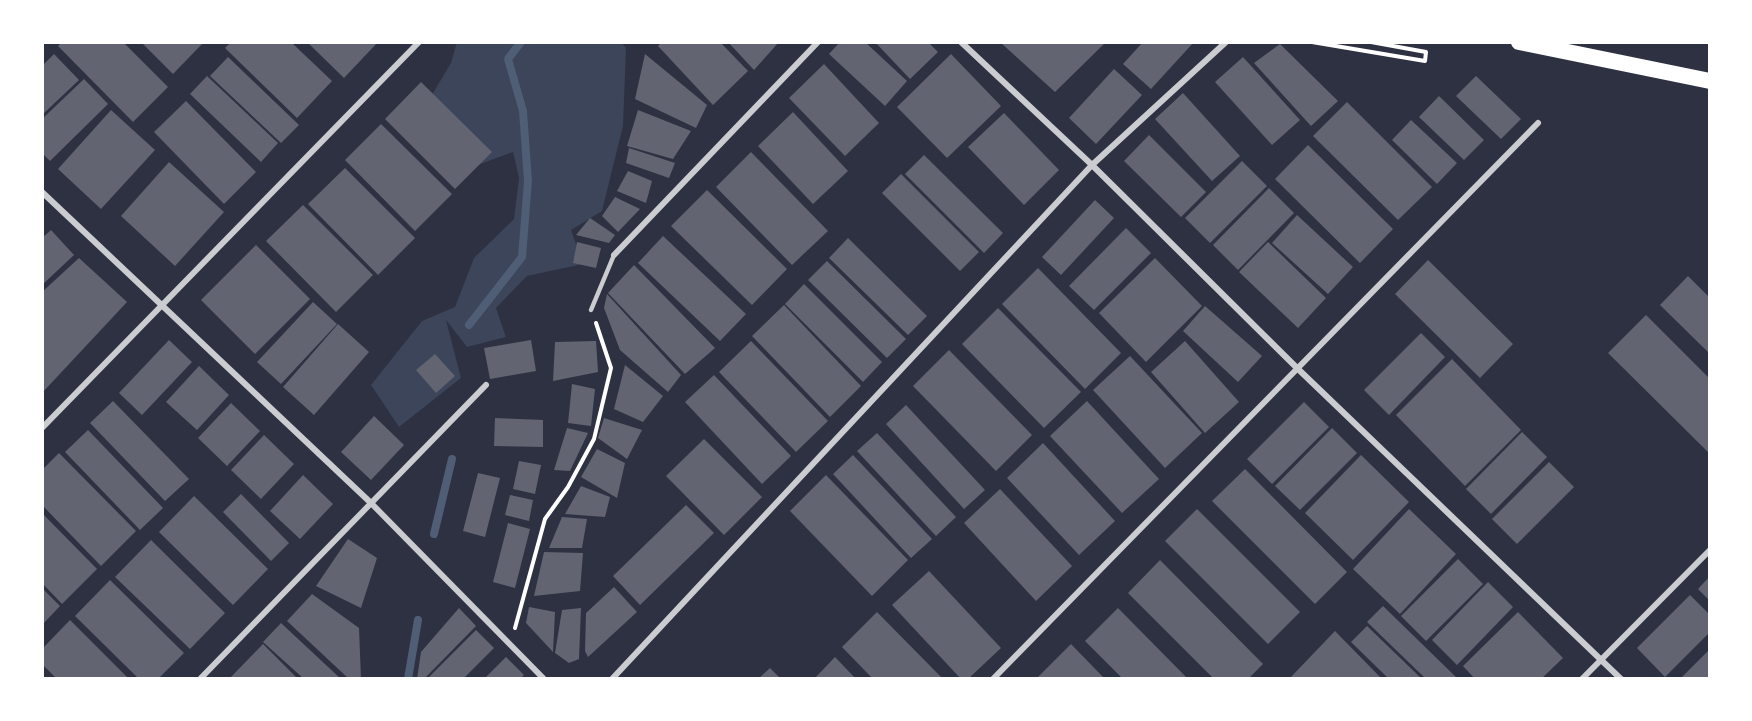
<!DOCTYPE html>
<html>
<head>
<meta charset="utf-8">
<style>
	body { margin:0 }
	#map { position:relative; width:1752px; height:721px; overflow:hidden; background:#2d3142; font-family:"Asap Condensed",sans-serif }
	canvas { display:block }
	.frame { position:absolute; inset:0; border:44px solid #fff; pointer-events:none }
</style>
</head>
<body>
<div id="map">
<canvas width="1752" height="721"></canvas>
<div class="frame"></div>
</div>
<script>
const context = document.querySelector('canvas').getContext('2d');
context.lineJoin = 'round';
function paint(path, color) { context.fillStyle = color; context.fill(path, 'evenodd'); }
function strokePath(path, color, width, dash) { context.strokeStyle = color; context.lineWidth = width; context.lineCap = dash ? 'butt' : 'round'; context.setLineDash(dash || []); context.stroke(path); }
paint(new Path2D(`
	M457,42H621L626,48L623,126L602,211L571,230L583,264L527,276L496,308L506,337L467,347L446,320L461,378L399,427L371,385L422,321L455,307L474,258L514,219L519,178L513,152L464,170L427,103L451,63Z`), '#3c4559');
strokePath(new Path2D(`
	M469,325L522,257L528,181L523,111L508,59L521,42
	M434,534L452,459
	M408,679L418,620`), '#4f5d75', 8);
paint(new Path2D(`
	M62,42H123L168,87L133,122L58,46Z
	M141,42H204L173,74Z
	M231,42H291L332,81L297,118L225,48Z
	M307,42H378L344,78Z
	M662,42H720L748,71L713,105L658,46Z
	M728,42H779L754,70Z
	M840,42H865L907,81L885,106L829,54Z
	M875,42H928L938,52L910,79Z
	M1000,42H1106L1055,92Z
	M1143,42H1194L1151,89L1123,64Z
	M1280,44L1338,101L1311,126L1254,63Z
	M54,54L79,80L42,115V66Z
	M645,54L707,105L696,128L635,99Z
	M951,54L1001,106L947,158L897,107Z
	M228,57L299,125L281,143L210,76Z
	M1243,57L1300,120L1272,145L1215,82Z
	M824,64L879,123L845,156L789,98Z
	M1114,69L1142,95L1096,144L1069,118Z
	M207,76L278,143L261,162L190,94Z
	M1476,76L1521,119L1501,139L1456,96Z
	M84,79L108,104L50,161L42,153V119Z
	M421,82L492,152L455,189L385,119Z
	M1183,93L1240,156L1212,181L1155,119Z
	M1439,96L1484,140L1464,160L1419,117Z
	M186,101L256,172L224,204L154,132Z
	M1347,102L1432,187L1398,220L1313,136Z
	M111,110L155,150L101,209L58,169Z
	M638,110L691,131L673,159L627,146Z
	M793,112L848,171L813,204L758,146Z
	M1004,113L1059,170L1024,205L968,147Z
	M1411,120L1457,163L1437,184L1392,140Z
	M381,124L452,194L415,231L345,160Z
	M1149,135L1206,192L1181,217L1124,161Z
	M1308,145L1393,229L1360,263L1275,179Z
	M629,148L675,163L669,178L626,163Z
	M751,152L828,231L792,265L716,187Z
	M924,155L1003,233L984,253L905,174Z
	M1242,161L1267,186L1210,243L1185,218Z
	M169,162L224,212L175,266L121,216Z
	M345,168L415,238L378,275L308,204Z
	M628,171L652,181L646,203L617,191Z
	M901,174L979,252L960,271L882,193Z
	M1269,188L1294,213L1238,270L1213,245Z
	M707,190L787,269L752,305L671,226Z
	M615,197L640,209L618,232L602,216Z
	M1095,200L1114,218L1061,275L1042,257Z
	M303,205L373,275L336,312L266,241Z
	M1297,215L1353,267L1328,294L1272,243Z
	M590,218L615,235L609,243L576,235Z
	M1126,228L1151,253L1094,310L1069,286Z
	M51,230L74,255L42,285V238Z
	M663,236L746,314L720,341L638,263Z
	M848,238L927,316L908,335L829,258Z
	M577,242L601,248L596,268L573,263Z
	M1268,242L1326,298L1298,328L1239,272Z
	M256,245L310,299L255,354L201,300Z
	M79,258L127,302L42,393V292Z
	M1155,258L1202,306L1146,362L1099,313Z
	M1428,260L1513,344L1480,378L1395,294Z
	M827,261L906,339L887,358L808,280Z
	M634,265L715,348L685,374L608,293Z
	M1038,268L1121,353L1085,389L1002,304Z
	M1688,276L1710,298V354L1660,305Z
	M804,284L882,362L863,382L785,304Z
	M607,294L681,375L668,392L620,350L604,308Z
	M313,302L337,324L281,384L257,362Z
	M784,305L861,386L830,417L752,336Z
	M1205,306L1262,356L1238,382L1183,331Z
	M998,308L1081,392L1044,428L962,344Z
	M1646,315L1710,379V454L1608,353Z
	M338,324L369,352L314,415L283,387Z
	M1421,333L1445,357L1389,415L1364,390Z
	M169,340L192,362L142,415L119,393Z
	M531,340L536,371L490,379L484,348Z
	M596,341L598,372L553,381L555,342Z
	M751,341L828,421L796,452L719,372Z
	M1185,341L1239,402L1205,433L1151,372Z
	M949,350L1032,435L996,471L913,386Z
	M435,354L455,376L436,393L416,370Z
	M1130,356L1202,433L1165,468L1093,390Z
	M1452,359L1521,430L1465,486L1396,415Z
	M625,365L663,396L643,422L614,409Z
	M199,366L229,395L197,430L166,402Z
	M714,375L791,456L762,484L685,402Z
	M572,384L595,389L591,426L568,423Z
	M113,401L189,479L165,501L90,423Z
	M1087,401L1159,479L1122,513L1050,436Z
	M1304,402L1329,427L1272,484L1247,459Z
	M231,403L260,431L227,466L198,438Z
	M906,405L985,490L964,509L886,424Z
	M374,416L404,445L371,480L341,452Z
	M495,418L543,420V447L494,446Z
	M604,418L642,430L627,459L598,438Z
	M567,428L588,433L570,471L554,470Z
	M1332,428L1357,453L1300,510L1275,486Z
	M88,430L163,508L140,530L65,452Z
	M1522,432L1547,457L1491,514L1466,489Z
	M877,433L956,517L936,536L857,451Z
	M264,435L294,464L261,499L231,470Z
	M704,439L762,497L724,535L666,476Z
	M1043,443L1115,521L1079,555L1007,478Z
	M597,449L625,463L617,498L581,477Z
	M59,453L136,531L101,566L42,505V470Z
	M853,455L932,539L911,558L833,474Z
	M1361,455L1409,502L1353,560L1305,513Z
	M519,461L541,465L535,494L513,489Z
	M1549,462L1574,487L1517,544L1492,519Z
	M1245,469L1347,572L1315,604L1212,501Z
	M478,473L500,478L485,537L463,531Z
	M303,475L333,504L300,539L270,511Z
	M826,475L908,560L872,596L790,511Z
	M581,486L610,497L605,517L565,514Z
	M1000,489L1072,566L1036,601L964,523Z
	M241,494L289,543L271,561L223,512Z
	M510,495L533,500L529,521L505,515Z
	M194,496L268,569L233,605L159,532Z
	M686,505L714,533L640,605L613,576Z
	M1197,509L1300,612L1268,644L1165,541Z
	M1409,509L1456,554L1400,614L1353,569Z
	M42,513L97,569L62,604L42,583Z
	M562,517L587,519L582,548H549Z
	M508,523L530,529L515,588L493,582Z
	M348,539L377,558L361,608L316,586Z
	M151,540L225,613L190,649L115,577Z
	M544,552L583,553L580,591L534,596Z
	M1458,559L1483,584L1426,641L1401,616Z
	M1160,560L1263,664L1248,679H1214L1128,593Z
	M929,571L1001,648L968,679H961L892,605Z
	M1710,576V601L1698,589Z
	M110,580L184,653L158,679H139L75,616Z
	M1488,582L1513,607L1457,665L1432,640Z
	M614,587L637,612L588,657L585,651L586,613Z
	M42,588L60,606L42,625Z
	M312,594L359,628L361,679H349L287,621Z
	M1690,595L1710,615V632L1665,677L1637,648Z
	M1383,606L1458,679H1426L1367,622Z
	M529,607L555,612L553,652L526,623Z
	M459,608L476,626L424,679H417L421,652Z
	M581,608L579,659L569,663L555,653L562,610Z
	M1118,608L1188,679H1123L1085,641Z
	M877,612L943,679H873L842,647Z
	M1518,612L1563,658L1541,679H1475L1463,666Z
	M70,620L129,679H57L42,664V649Z
	M281,623L341,679H304L263,642Z
	M1367,626L1422,679H1389L1351,642Z
	M476,630L494,648L463,679H427Z
	M1335,631L1382,679H1289Z
	M263,644L298,679H229Z
	M1071,644L1105,679H1036Z
	M1710,649V679H1680Z
	M506,657L524,675L520,679H484Z
	M835,657L856,679H814Z
	M770,668L781,679H758Z`), '#626471');
strokePath(new Path2D(`
	M1312,42L1425,61L1426,52L1371,42
	M515,628L545,519L568,487L594,439L611,368L596,323`), '#fff', 4);
strokePath(new Path2D(`
	M591,310L614,255`), '#caccd0', 4.5);
strokePath(new Path2D(`
	M961,42L1092,165L1297,368L1621,679
	M42,192L371,503L544,679
	M614,255L818,42
	M42,428L419,42
	M200,679L486,385
	M612,679L1092,165L1226,42
	M993,679L1538,123
	M1582,679L1710,550`), '#caccd0', 6);
strokePath(new Path2D(`
	M1519,42L1710,81`), '#fff', 16);
</script>
</body>
</html>
